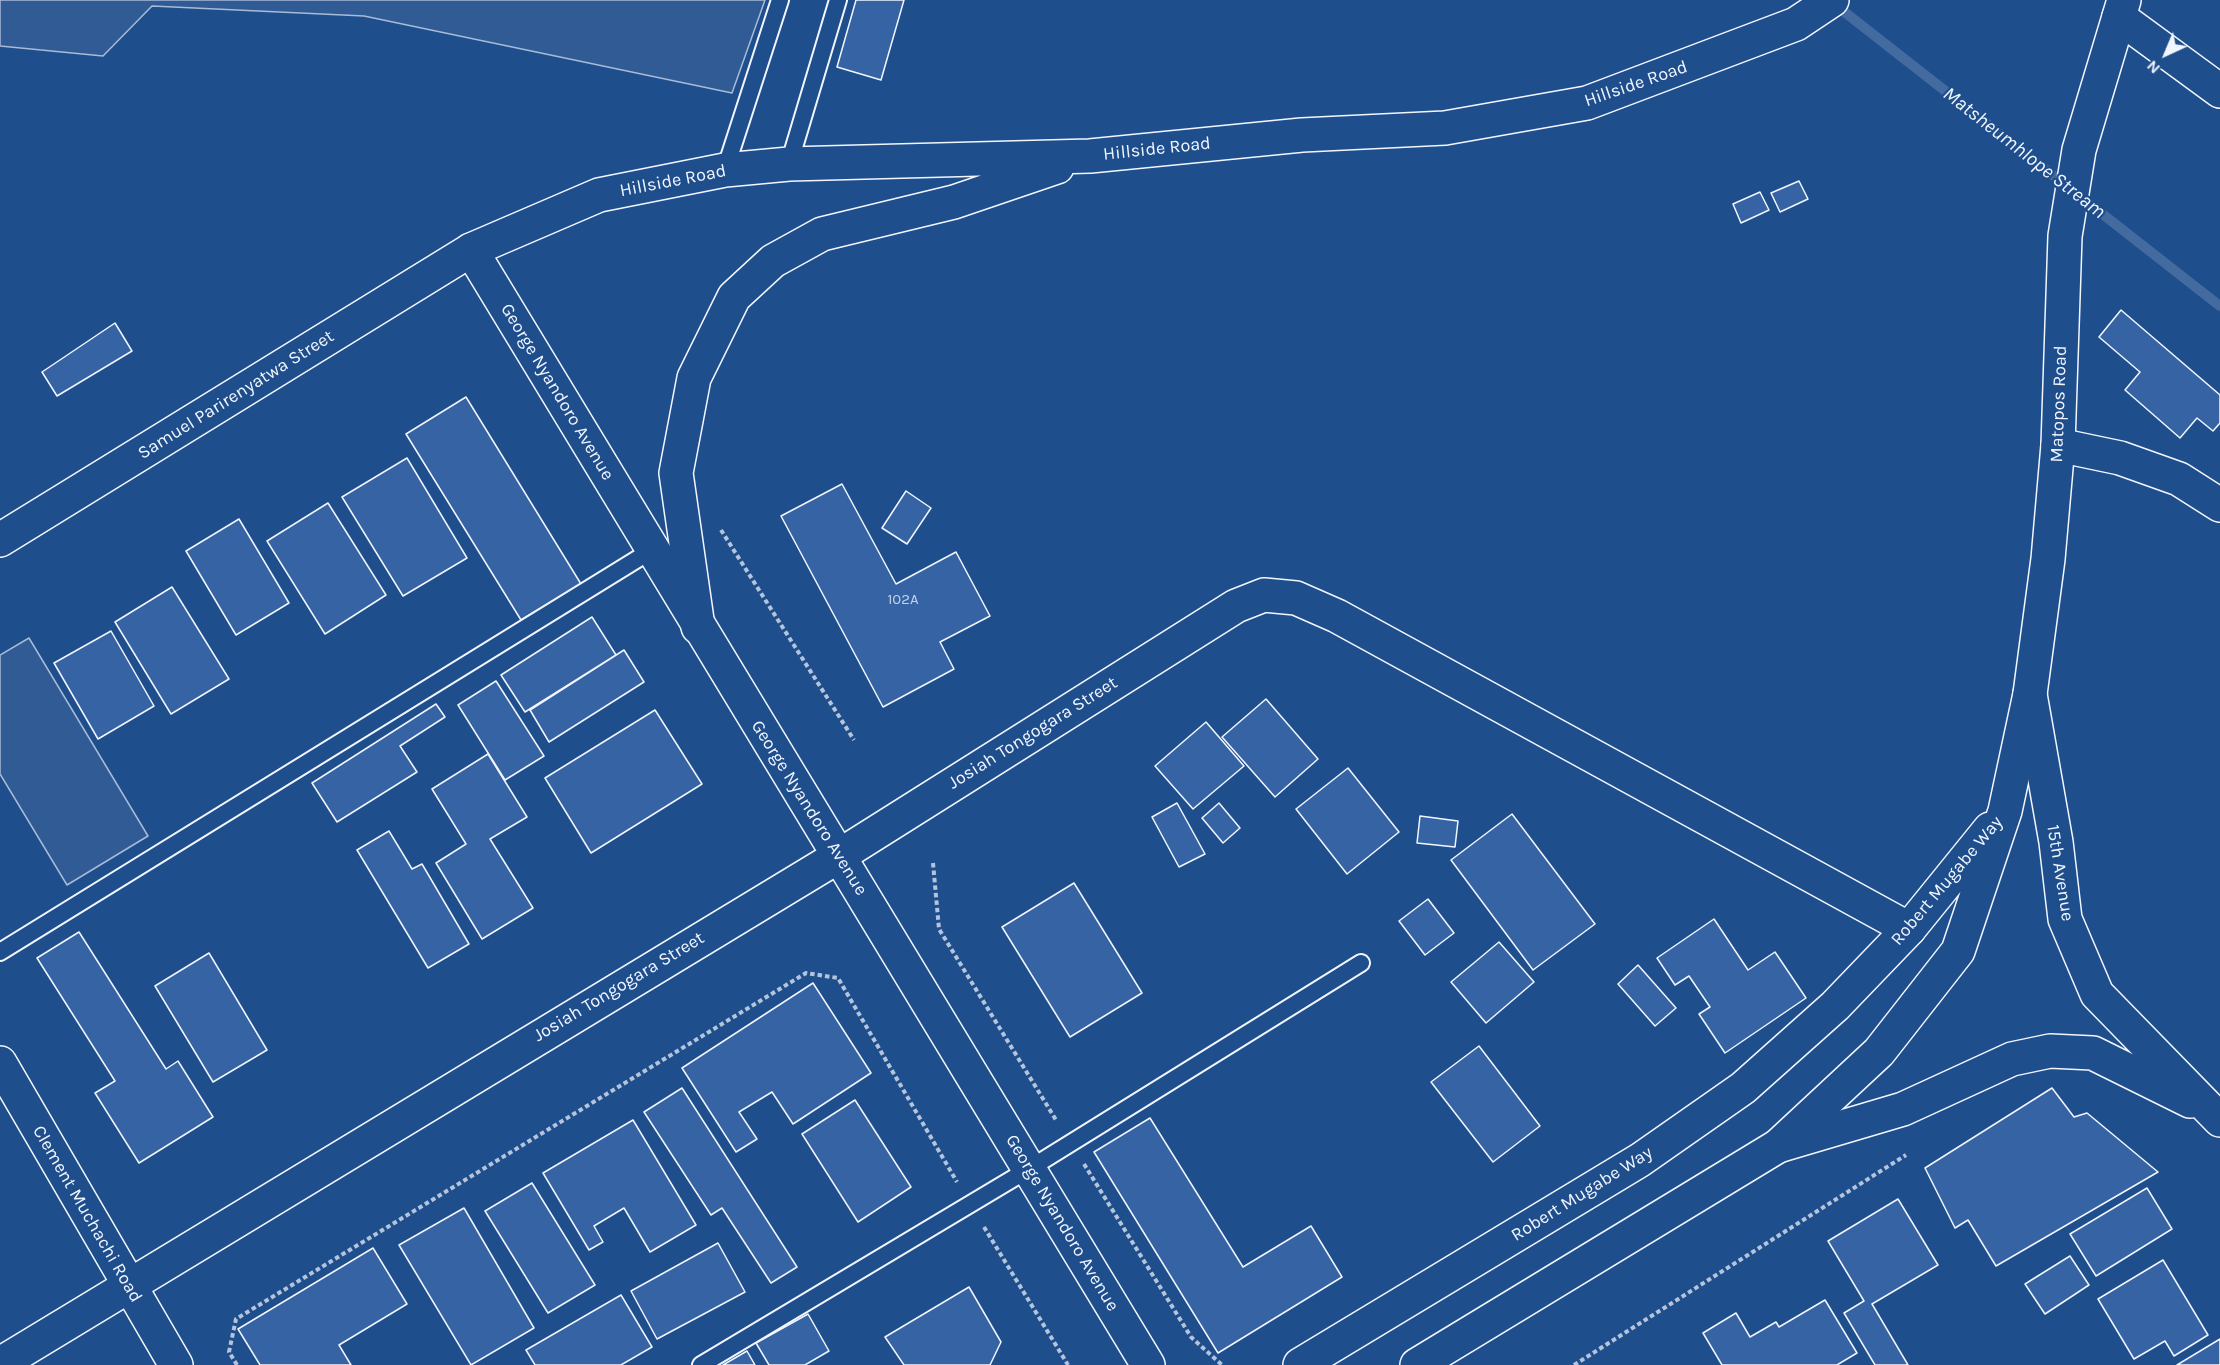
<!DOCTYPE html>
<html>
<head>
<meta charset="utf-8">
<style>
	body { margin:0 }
	#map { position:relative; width:2220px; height:1365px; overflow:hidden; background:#1f4e8c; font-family:Karla,sans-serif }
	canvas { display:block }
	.north { position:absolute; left:2136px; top:24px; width:60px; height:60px; -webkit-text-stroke:4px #1f4e8c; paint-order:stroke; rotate:224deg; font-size:16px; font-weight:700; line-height:24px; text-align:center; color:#f2f6ff }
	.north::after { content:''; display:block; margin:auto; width:21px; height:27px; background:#f2f6ff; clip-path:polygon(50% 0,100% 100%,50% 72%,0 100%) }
</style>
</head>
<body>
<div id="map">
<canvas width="2220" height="1365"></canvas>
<div class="north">N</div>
</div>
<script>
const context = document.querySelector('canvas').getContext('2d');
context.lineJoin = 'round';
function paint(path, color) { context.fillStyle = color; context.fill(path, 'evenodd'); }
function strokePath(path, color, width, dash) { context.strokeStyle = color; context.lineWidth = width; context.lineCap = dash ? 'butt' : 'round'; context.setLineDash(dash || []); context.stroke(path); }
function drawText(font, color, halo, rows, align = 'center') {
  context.font = font + ' Karla,sans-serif'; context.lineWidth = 4.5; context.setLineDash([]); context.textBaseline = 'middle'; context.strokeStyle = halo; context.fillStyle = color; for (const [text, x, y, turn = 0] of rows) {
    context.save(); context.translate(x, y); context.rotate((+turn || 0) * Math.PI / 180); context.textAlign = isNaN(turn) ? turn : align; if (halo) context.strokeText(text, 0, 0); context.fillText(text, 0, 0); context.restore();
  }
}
const built = new Path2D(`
	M0,0H765L732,93L364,16L152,6L103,56L0,46Z
	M29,638L148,836L67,885L0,774V655Z`);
paint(built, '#305b95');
strokePath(built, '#a8bbd7', 1.5);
strokePath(new Path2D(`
	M1833,3L2220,306`), '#446ba0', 10);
const building = new Path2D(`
	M856,0H904L881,80L837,67Z
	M1799,181L1808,199L1780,212L1771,193Z
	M1760,192L1769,210L1741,223L1733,204Z
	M2121,310L2220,395V423L2213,431L2197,418L2180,438L2125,390L2140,372L2099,337Z
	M115,323L132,351L57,396L42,372Z
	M466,397L581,584L521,620L406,434Z
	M407,458L467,558L403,596L342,497Z
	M842,484L896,584L956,552L990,616L940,642L954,669L883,707L781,516Z
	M906,491L931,508L907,544L882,528Z
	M328,503L386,595L325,634L267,541Z
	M239,519L289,603L236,635L186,551Z
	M172,587L229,679L171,714L115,622Z
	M592,617L616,655L525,712L501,675Z
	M111,631L154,706L98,739L54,663Z
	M624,650L644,682L549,742L530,710Z
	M496,681L544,756L505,780L458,705Z
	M1266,699L1318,759L1275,797L1222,737Z
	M436,704L445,717L400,746L417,772L337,822L312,783Z
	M655,710L702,784L591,853L545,778Z
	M1206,722L1244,766L1193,809L1155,766Z
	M488,754L527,817L490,839L533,908L482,939L436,863L466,844L432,789Z
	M1348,768L1399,832L1347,874L1296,809Z
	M1177,803L1205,854L1179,867L1152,817Z
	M1219,803L1240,828L1223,843L1202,818Z
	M1512,814L1595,924L1533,970L1451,860Z
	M1420,816L1458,821L1455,847L1417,843Z
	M389,831L412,869L422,864L469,944L428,968L357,850Z
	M1074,883L1142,993L1070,1037L1002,927Z
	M1428,899L1454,933L1425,955L1399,921Z
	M1714,919L1748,970L1775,952L1806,998L1725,1053L1699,1014L1710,1007L1689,976L1675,985L1657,958Z
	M79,932L166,1069L178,1061L213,1117L139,1163L95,1093L115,1081L37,958Z
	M1499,942L1534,982L1486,1023L1451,982Z
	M209,953L267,1050L213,1082L155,986Z
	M1638,965L1676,1008L1655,1026L1618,984Z
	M813,983L871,1073L793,1124L772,1092L739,1112L757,1139L736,1152L682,1068Z
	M1479,1046L1540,1126L1493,1162L1431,1082Z
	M682,1088L797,1267L771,1283L722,1208L711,1215L644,1112Z
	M2052,1088L2074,1117L2087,1113L2158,1172L1996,1266L1968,1220L1955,1228L1925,1168Z
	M855,1100L911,1187L858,1222L802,1134Z
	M1150,1118L1243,1267L1311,1226L1342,1277L1218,1353L1094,1152Z
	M633,1120L696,1225L650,1252L624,1208L594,1226L603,1242L589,1250L543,1173Z
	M532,1183L595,1285L548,1313L485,1211Z
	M2147,1188L2172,1229L2096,1276L2070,1234Z
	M1898,1199L1938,1265L1872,1304L1908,1365H1875L1844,1313L1864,1301L1828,1241Z
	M464,1208L534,1328L471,1365L399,1245Z
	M718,1243L745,1292L657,1339L631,1291Z
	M373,1248L407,1304L339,1345L351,1365H260L238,1329Z
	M2070,1256L2089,1285L2045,1314L2025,1284Z
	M2163,1260L2208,1335L2174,1356L2165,1341L2134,1359L2098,1299Z
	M969,1287L1001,1342L990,1365H904L885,1337Z
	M621,1295L652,1347L621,1365H535L526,1350Z
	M1825,1300L1857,1353L1837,1365H1722L1703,1333L1736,1313L1750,1337L1776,1322L1779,1327Z
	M808,1314L829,1351L805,1365H769L756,1343Z
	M2220,1339V1365H2177Z
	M747,1351L755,1365H723Z`);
paint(building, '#3563a3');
strokePath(building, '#f2f6ff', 1.5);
const lane = new Path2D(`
	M789,164L838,0
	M725,170L780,0
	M0,952L652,550
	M701,1365L1029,1169L1361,963`);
const street = new Path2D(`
	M2119,17L2220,91
	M471,250L1148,1365
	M2058,445L2120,458L2179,479L2220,505
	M2030,694L2056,842L2065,919L2097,994L2220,1120
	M1778,1146L1903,1109L2012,1059L2050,1051L2093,1053L2190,1101
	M0,1364L839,856L1236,606L1264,595L1296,598L1337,616L1909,929`);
const secondary = new Path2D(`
	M0,540L471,250L599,195L725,170L789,164L1090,156L1302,135L1445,128L1587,103L1796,24L1832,0
	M698,627L676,473L694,378L734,297L773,261L822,234L954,202L1057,167
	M0,1063L176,1365
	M1300,1365L1640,1160L1743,1088L1835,1006L1909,929L1990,829
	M1417,1365L1778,1146L1879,1052L1958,951L2005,811L2030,694L2048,559L2058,445L2065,236L2079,150L2124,0`);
strokePath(lane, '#f2f6ff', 20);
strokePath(street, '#f2f6ff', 36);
strokePath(secondary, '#f2f6ff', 36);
strokePath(new Path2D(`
	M721,530L854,740
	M933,863L939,929L1056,1120
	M1084,1164L1191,1337L1222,1365
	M984,1227L1068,1365
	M237,1365L229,1352L236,1319L806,973L838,978L957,1182
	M1574,1365L1906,1155`), '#b3c4dc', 4, [4.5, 3]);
strokePath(lane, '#1f4e8c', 16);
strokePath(street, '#1f4e8c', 33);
strokePath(secondary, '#1f4e8c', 33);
drawText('15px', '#c3d1e8', null, [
	["102A",903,600]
]);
drawText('18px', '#f2f6ff', '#1f4e8c', [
	["Hillside Road",1636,84,-19],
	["Hillside Road",1157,149,-6],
	["Hillside Road",673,181,-11],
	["George Nyandoro Avenue",557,392,59],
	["Samuel Parirenyatwa Street",236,395,-32],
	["Matopos Road",2059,404,-88],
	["Josiah Tongogara Street",1033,733,-32],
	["George Nyandoro Avenue",809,808,58],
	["15th Avenue",2060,873,81],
	["Robert Mugabe Way",1947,881,-50],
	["Josiah Tongogara Street",619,987,-31],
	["Robert Mugabe Way",1582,1194,-32],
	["Clement Muchachi Road",87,1214,60],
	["George Nyandoro Avenue",1062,1223,59]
]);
drawText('italic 20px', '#f2f6ff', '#1f4e8c', [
	["Matsheumhlope Stream",2024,153,38]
]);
</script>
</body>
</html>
